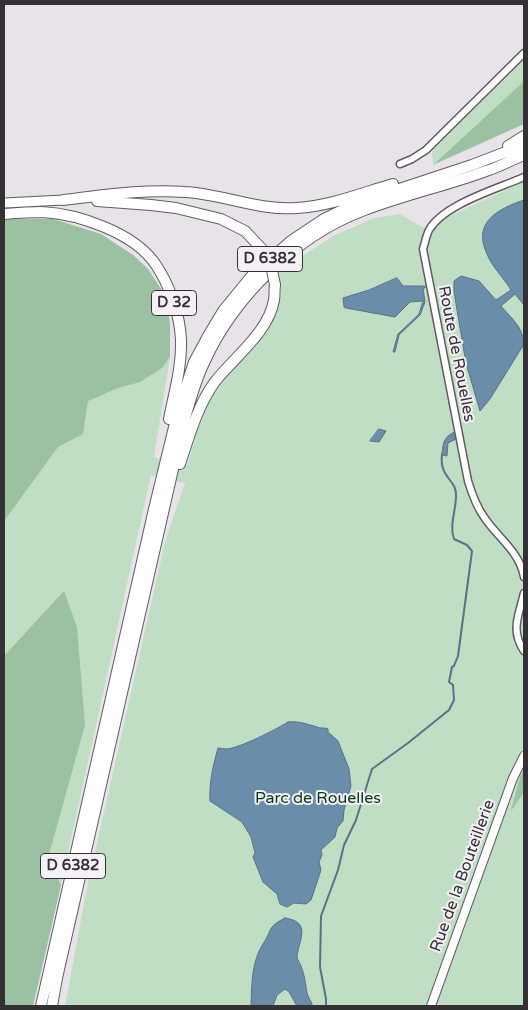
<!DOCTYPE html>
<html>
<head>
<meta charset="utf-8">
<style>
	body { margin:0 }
	#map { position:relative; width:528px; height:1010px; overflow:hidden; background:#e7e3e9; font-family:"Varela Round",sans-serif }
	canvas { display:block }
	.frame { position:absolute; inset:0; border:5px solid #333134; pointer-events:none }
</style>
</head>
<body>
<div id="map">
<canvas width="528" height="1010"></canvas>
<div class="frame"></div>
</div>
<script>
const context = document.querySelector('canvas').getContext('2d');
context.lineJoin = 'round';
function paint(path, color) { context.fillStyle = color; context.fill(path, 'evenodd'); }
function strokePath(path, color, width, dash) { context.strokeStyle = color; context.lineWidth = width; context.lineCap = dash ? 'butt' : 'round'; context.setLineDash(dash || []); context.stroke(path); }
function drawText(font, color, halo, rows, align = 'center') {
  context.font = font + ' "Varela Round",sans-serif'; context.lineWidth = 4; context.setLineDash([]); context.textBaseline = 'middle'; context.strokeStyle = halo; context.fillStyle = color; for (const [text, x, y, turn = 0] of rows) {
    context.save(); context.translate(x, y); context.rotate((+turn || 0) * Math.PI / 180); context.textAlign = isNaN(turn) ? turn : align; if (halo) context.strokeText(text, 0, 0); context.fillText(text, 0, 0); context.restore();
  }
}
paint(new Path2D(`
	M524,60V81L433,165L432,151Z
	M524,182V997L523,1006H65L86,892L165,542L185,483L151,475L61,885L33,1006H4V219H53L101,234L133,255L148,269L167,298L170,326V357L154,457L187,466L199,425L211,397L259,340L274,317L281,292L279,271L333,236L374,218L400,214L432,233L443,219Z`), '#c0dec4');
paint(new Path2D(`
	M524,81V124L433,165Z
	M4,219H53L101,234L133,255L148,269L167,298L170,326V357L162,368L140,382L118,388L88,401L83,434L58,447L4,521Z
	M64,591L77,627L85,725L48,858L61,885L33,1006H4V656Z
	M524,769V792L511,811L520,777Z`), '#9cc1a2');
const water = new Path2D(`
	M524,200V305L515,294L501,306C512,319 523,327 524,344L490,399L480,411L466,363L454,292V281L461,276L479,281L496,300L511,290C504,278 492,267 487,254C472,222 498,209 524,200Z
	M397,278L403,286H425V288H423L425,302L420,315L399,335L395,352H393L398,334L419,314L423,301L410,302L395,317L346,308L344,307L343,298L369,290Z
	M379,429L386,431L379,442L370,441Z
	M457,431L458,438L448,443L447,456L442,455C443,442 444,436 457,431Z
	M288,722C299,721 307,724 317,727C321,729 324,727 328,729V732L338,741L349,769L351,786L344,810L343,821L337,828L335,837L321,850L322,855L319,862L321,870L311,900L306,904L294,903L287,907L280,904L277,894L263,882L253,857L255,853L251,837L242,822L210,801C209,782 213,766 218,748C221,748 224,749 226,749C238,749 277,729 288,722Z
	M285,918C313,922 298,941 297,958C304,970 305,980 307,993C308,997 311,1001 312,1004V1006H297L289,992L285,989L277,995L273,1006H251C252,985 251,963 263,944C273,929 266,928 285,918Z`);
paint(water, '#6a8daa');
strokePath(water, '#5a7187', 1);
strokePath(new Path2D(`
	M326,1006V999L320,967L321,916L338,870L344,845L356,820L372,769L408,743L449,710L454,700L453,685L449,682L452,667L454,666L458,656L472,551L467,545L454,539C449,525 456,511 456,496C457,479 439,479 442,454`), '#5a7187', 2);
const minor = new Path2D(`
	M400,164L412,159L426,150L524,53
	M524,177C497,189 444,204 429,230C426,236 425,243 423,249L468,481C472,494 476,506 484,517C497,537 520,552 524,577
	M524,593C519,615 510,630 524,651`);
const tertiary = new Path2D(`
	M431,1006L513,778L524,756`);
const secondary = new Path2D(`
	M4,203L64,200`);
const trunk = new Path2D(`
	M508,146L524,136
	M64,200C104,195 145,189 185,192C223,194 259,211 297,208C330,206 362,193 393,184
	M97,201L151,205L176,208L221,219L245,231L261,248
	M4,214C16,213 29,212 42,212C79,214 135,233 156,265C170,286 180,315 181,340C182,367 174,393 169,419
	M180,464C189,437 197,407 214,383C233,358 269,332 274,300C275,296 274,290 275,285
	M41,1006L154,509L178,411L194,362L208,336L223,311L254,273L291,241L324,219L357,203L472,165L524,145
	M52,1006L57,978L184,421C190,402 195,381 204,363C233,298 296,236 362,211C403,195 445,186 486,171C499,167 511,160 524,155`);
strokePath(minor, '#5f5c61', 9);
strokePath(tertiary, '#5f5c61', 10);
strokePath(secondary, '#5f5c61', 11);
strokePath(trunk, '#5f5c61', 12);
strokePath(minor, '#fff', 6);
strokePath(tertiary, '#fff', 8);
strokePath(secondary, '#fff', 9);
strokePath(trunk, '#fff', 10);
const trunkBridge = new Path2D(`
	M261,248L272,270L275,285`);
strokePath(trunkBridge, '#5f5c61', 12, []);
strokePath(trunkBridge, '#fff', 10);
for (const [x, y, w] of [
	[270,259,65],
	[174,303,45],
	[73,866,65]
]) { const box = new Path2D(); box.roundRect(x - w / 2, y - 12.5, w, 25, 4); context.fillStyle = '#f5f0f6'; context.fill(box); strokePath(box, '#333134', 1); }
drawText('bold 15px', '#333134', null, [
	["D 6382",270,259],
	["D 32",174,303],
	["D 6382",73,866]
]);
drawText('16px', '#333134', '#f5f0f6', [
	["Route de Rouelles",456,354,79],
	["Rue de la Bouteillerie",463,876,-70]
]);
drawText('16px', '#003c14', '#f5f0f6', [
	["Parc de Rouelles",318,799]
]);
</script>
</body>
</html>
